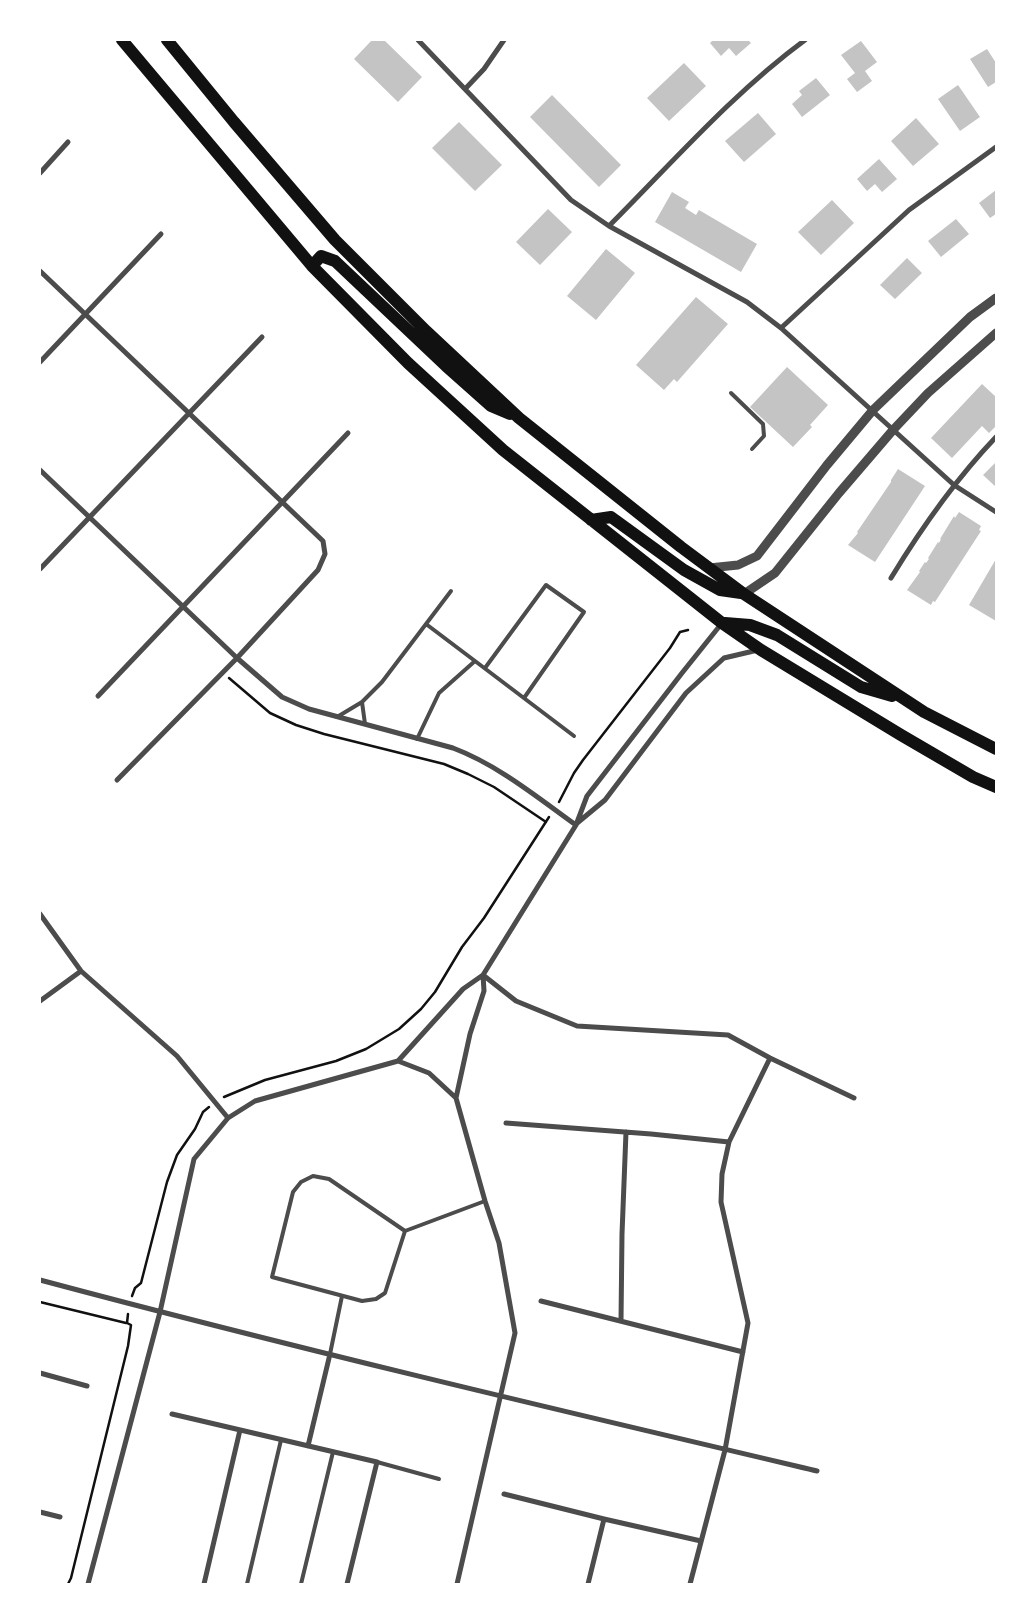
<!DOCTYPE html>
<html>
<head>
<meta charset="utf-8">
<style>
	body { margin:0 }
	#map { position:relative; width:1036px; height:1624px; overflow:hidden; background:#fff; font-family:Roboto,sans-serif }
	canvas { display:block }
	.frame { position:absolute; inset:0; border:41px solid #fff; pointer-events:none }
</style>
</head>
<body>
<div id="map">
<canvas width="1036" height="1624"></canvas>
<div class="frame"></div>
</div>
<script>
const context = document.querySelector('canvas').getContext('2d');
context.lineJoin = 'round';
function paint(path, color) { context.fillStyle = color; context.fill(path, 'evenodd'); }
function strokePath(path, color, width, dash) { context.strokeStyle = color; context.lineWidth = width; context.lineCap = dash ? 'butt' : 'round'; context.setLineDash(dash || []); context.stroke(path); }
paint(new Path2D(`
	M372,40H384L422,77L398,102L354,59Z
	M713,40H748L751,43L736,56L729,48L721,56L710,43Z
	M861,41L877,62L865,71L872,81L857,92L847,79L855,73L841,55Z
	M987,49L996,63V82L988,87L970,59Z
	M684,63L706,86L669,121L647,98Z
	M816,78L830,95L802,117L792,104L802,95L799,91Z
	M958,85L980,117L960,131L938,99Z
	M552,95L621,165L599,187L530,117Z
	M758,113L776,134L744,162L725,141Z
	M916,118L939,144L913,166L891,141Z
	M459,122L502,165L475,191L432,148Z
	M879,159L897,179L882,192L875,184L867,191L857,179Z
	M996,190V214L990,218L979,203Z
	M672,192L689,202L685,208L696,215L699,210L757,244L741,272L655,222Z
	M832,200L854,223L821,255L798,232Z
	M548,209L572,232L540,265L516,242Z
	M956,219L969,234L941,257L928,241Z
	M606,249L635,273L596,320L567,296Z
	M907,258L922,273L895,299L880,285Z
	M696,297L728,324L677,382L674,379L664,390L636,365Z
	M787,367L828,405L810,425L812,427L793,447L750,407Z
	M982,384L996,397V426L989,433L982,426L952,458L931,438Z
	M996,462V487L983,475Z
	M898,469L925,486L875,562L848,545L858,533L857,532L891,482V480Z
	M959,512L981,526L979,530L981,531L935,602L933,601L931,605L907,590L920,572L919,571L925,562L926,563L929,559L928,558L938,542L939,543L941,539H940L954,516L955,518Z
	M996,559V621L969,605Z`), '#c4c4c4');
strokePath(new Path2D(`
	M229,678L270,713L296,725L324,734L444,764L468,774L494,787L546,822
	M559,802L574,773L583,760L670,648L680,632L688,630
	M224,1097L265,1080L336,1061L366,1049L399,1029L421,1009L435,992L462,947L484,918L549,817
	M132,1296L135,1288L141,1283L167,1182L177,1155L195,1129L203,1112L209,1107
	M40,1302L126,1323
	M68,1584L71,1578L128,1346L131,1325L127,1323L128,1314`), '#111', 2.5);
strokePath(new Path2D(`
	M731,393L763,424L764,436L752,449
	M451,591L426,624L475,661
	M485,668L546,585L584,612L524,698
	M362,702L365,724
	M337,717L362,702L382,682L426,624
	M417,739L439,693L475,661L574,736
	M405,1231L385,1293L376,1299L362,1301L272,1277L293,1192L301,1182L313,1176L329,1179L405,1231L485,1201
	M330,1354L342,1296
	M377,1462L439,1479
	M247,1584L281,1440
	M301,1584L333,1452`), '#4c4c4c', 4);
strokePath(new Path2D(`
	M418,40L571,200L609,226L747,302L781,328L954,485L996,512
	M466,88L484,69L504,40
	M40,173L68,142
	M609,226C672,163 733,93 805,40
	M40,271L323,541L325,554L318,570L237,658L117,780
	M781,328L909,210L996,147
	M40,362L161,234
	M40,470L237,658L282,697L309,709L453,748C498,765 537,797 576,825
	M40,569L262,337
	M891,578C922,527 955,480 996,437
	M98,696L348,433
	M576,824L605,800L686,693L724,658L758,650
	M40,914L81,971L177,1056L228,1118
	M483,975L516,1001L577,1026L728,1035L770,1058L854,1098
	M40,1001L81,971
	M398,1061L429,1073L456,1098
	M506,1123L651,1134L729,1142
	M40,1280C298,1349 558,1410 817,1471
	M541,1301L743,1352
	M621,1321L622,1234L626,1132
	M40,1373L87,1386
	M172,1414L377,1462L347,1584
	M308,1446L330,1354
	M504,1494L604,1519L701,1541
	M40,1512L60,1517
	M88,1584L160,1312L194,1159L228,1118L255,1101L398,1061L463,989L483,975L576,825L587,796L682,673L722,623
	M204,1584L240,1430
	M457,1584L515,1333L499,1243L485,1201L456,1098L470,1034L484,991L483,975
	M588,1584L604,1519
	M690,1584L725,1450L748,1323L721,1202L722,1174L729,1142L770,1058`), '#4c4c4c', 5);
strokePath(new Path2D(`
	M709,568L738,565L757,556L827,465L873,410L970,317L996,298
	M744,594L775,573L839,493L893,430L928,393L996,333`), '#4c4c4c', 9);
strokePath(new Path2D(`
	M122,40L312,266L408,363L503,450L722,623L761,650L901,735L973,777L996,787
	M167,40L234,122L335,240L426,331L519,418L681,547L744,594L924,712L996,749
	M312,266L321,256L335,261L446,366L491,406L510,414
	M591,520L611,517L684,570L720,590L741,593
	M725,623L750,625L777,635L861,687L892,696`), '#111', 12);
</script>
</body>
</html>
